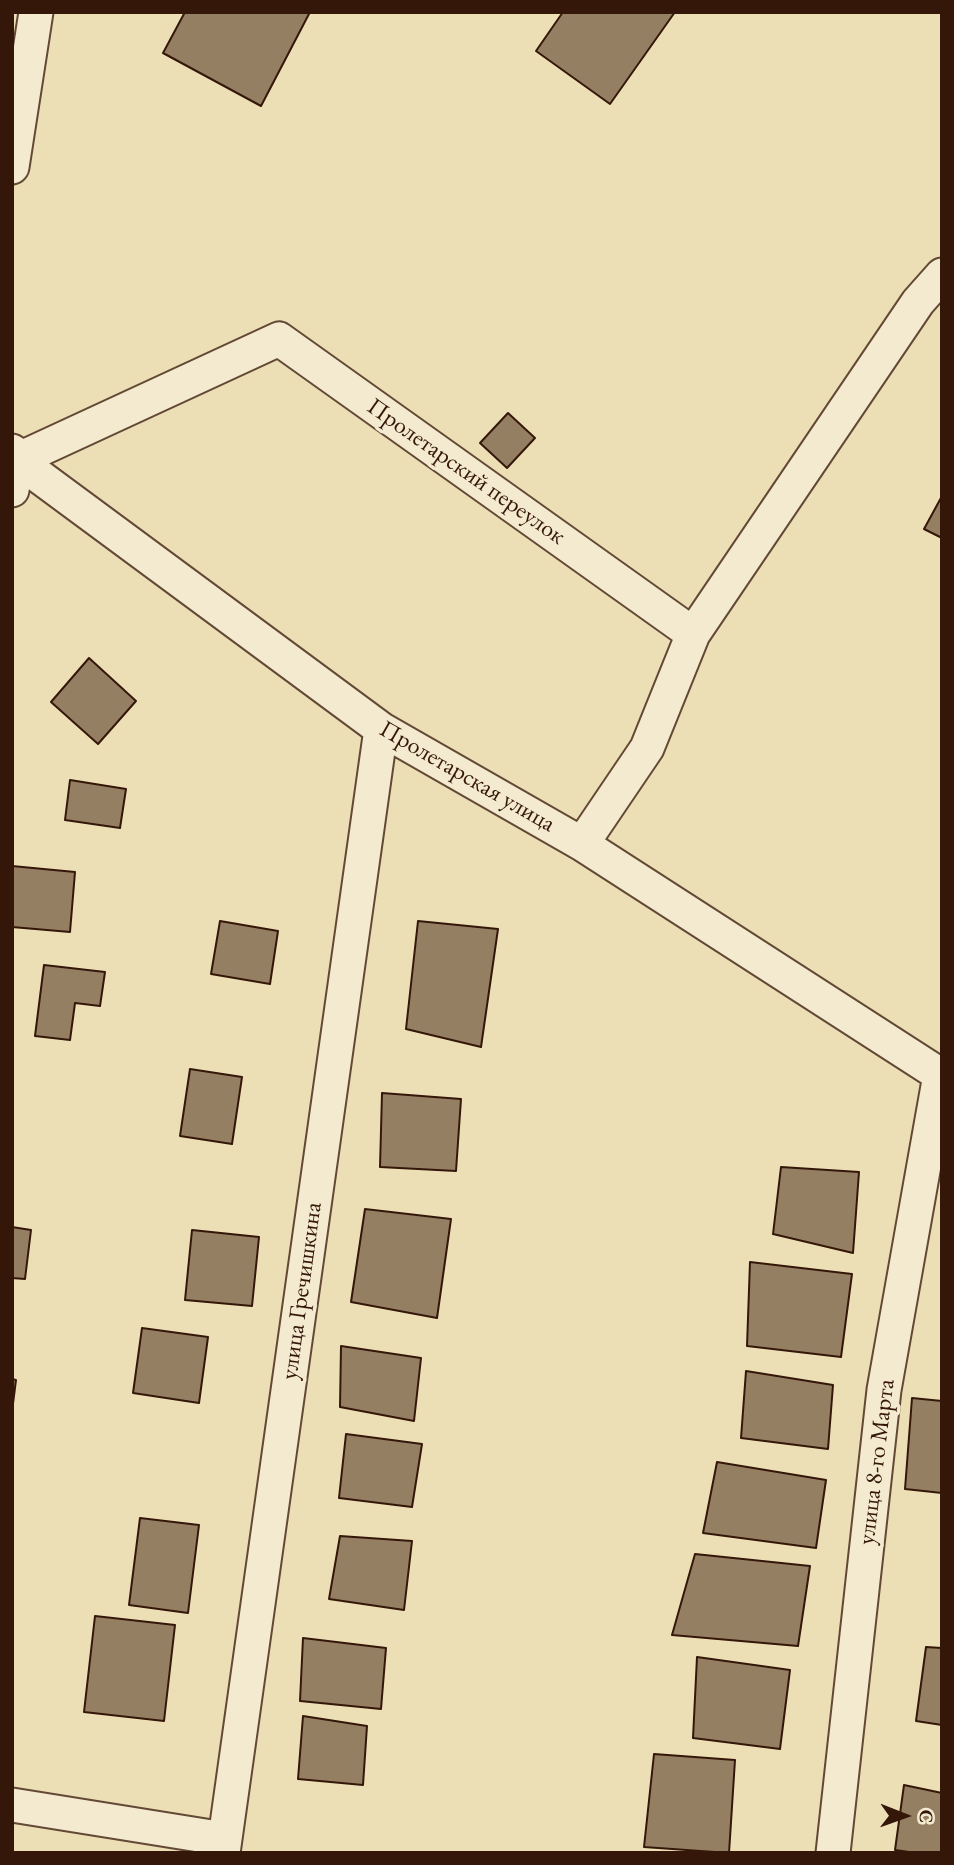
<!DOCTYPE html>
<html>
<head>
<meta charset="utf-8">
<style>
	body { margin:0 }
	#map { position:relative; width:954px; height:1865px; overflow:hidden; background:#ecdfb6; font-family:"EB Garamond",serif }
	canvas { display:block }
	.frame { position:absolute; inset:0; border:14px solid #35170a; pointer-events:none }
	.north { position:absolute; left:870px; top:1781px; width:70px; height:70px; -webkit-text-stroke:5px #f3ead0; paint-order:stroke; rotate:91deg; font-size:19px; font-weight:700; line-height:28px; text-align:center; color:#35170a }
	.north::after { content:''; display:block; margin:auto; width:24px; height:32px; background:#35170a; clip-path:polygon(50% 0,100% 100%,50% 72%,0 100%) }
</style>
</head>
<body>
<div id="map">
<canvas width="954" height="1865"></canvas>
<div class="frame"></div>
<div class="north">С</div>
</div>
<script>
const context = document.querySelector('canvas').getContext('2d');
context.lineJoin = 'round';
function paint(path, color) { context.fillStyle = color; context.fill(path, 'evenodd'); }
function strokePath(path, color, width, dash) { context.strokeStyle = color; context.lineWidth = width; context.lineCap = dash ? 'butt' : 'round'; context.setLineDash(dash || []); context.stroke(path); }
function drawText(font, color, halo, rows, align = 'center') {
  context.font = font + ' "EB Garamond",serif'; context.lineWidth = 7; context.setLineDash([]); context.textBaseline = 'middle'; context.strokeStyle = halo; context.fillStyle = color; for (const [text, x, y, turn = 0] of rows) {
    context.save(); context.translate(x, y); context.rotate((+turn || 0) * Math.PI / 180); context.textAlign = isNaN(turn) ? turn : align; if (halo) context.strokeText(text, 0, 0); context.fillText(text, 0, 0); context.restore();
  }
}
const building = new Path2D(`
	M185,12H310L261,106L163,53Z
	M563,12H675L610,104L536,51Z
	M508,413L535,438L507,468L480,443Z
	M942,496V538L924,529Z
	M89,658L136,701L98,744L51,702Z
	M70,780L126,789L120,828L65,820Z
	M12,866L75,872L70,932L12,927Z
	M220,921L278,931L270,984L211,974Z
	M418,921L498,929L481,1047L406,1029Z
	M44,965L105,972L100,1006L75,1003L70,1040L35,1036Z
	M190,1069L242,1077L232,1144L180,1136Z
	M382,1093L461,1099L456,1171L380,1167Z
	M781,1167L859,1172L853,1253L773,1234Z
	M365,1209L451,1219L437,1318L351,1302Z
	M12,1227L31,1230L25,1279L12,1278Z
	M192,1230L259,1237L252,1306L185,1300Z
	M750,1262L852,1274L841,1357L747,1346Z
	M142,1328L208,1337L199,1403L133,1393Z
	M341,1346L421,1358L414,1421L340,1407Z
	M746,1371L833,1385L828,1449L741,1438Z
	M12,1379L16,1380L12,1412Z
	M912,1398L942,1401V1493L905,1489Z
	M346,1434L422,1444L412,1507L339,1498Z
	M717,1462L826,1480L816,1548L703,1533Z
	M140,1518L199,1525L188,1613L129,1605Z
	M340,1536L412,1541L404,1610L329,1599Z
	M695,1554L810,1566L798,1646L672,1635Z
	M95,1616L175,1625L164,1721L84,1712Z
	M303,1638L386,1648L381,1709L300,1701Z
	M926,1647L942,1648V1725L916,1721Z
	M697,1657L790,1670L780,1749L693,1738Z
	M303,1716L367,1726L363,1785L298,1779Z
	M654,1754L735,1760L729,1853L644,1847Z
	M904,1785L942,1793V1853H916L895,1850Z`);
paint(building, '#947f63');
strokePath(building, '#35170a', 2);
const minor = new Path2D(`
	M12,167L36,12
	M12,451L17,460L381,729L582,844L942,1076
	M12,490L17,460L279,339L693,634L647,748L582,844
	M693,634L918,302L942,275
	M12,1805L224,1839
	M223,1853L381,729
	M833,1853L884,1390L940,1075`);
strokePath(minor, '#634935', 37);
strokePath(minor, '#f3ead0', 33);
drawText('24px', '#35170a', '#f3ead0', [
	["Пролетарский переулок",466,472,35],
	["Пролетарская улица",467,777,30],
	["улица Гречишкина",302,1291,-82],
	["улица 8-го Марта",877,1462,-83]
]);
</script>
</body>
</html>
